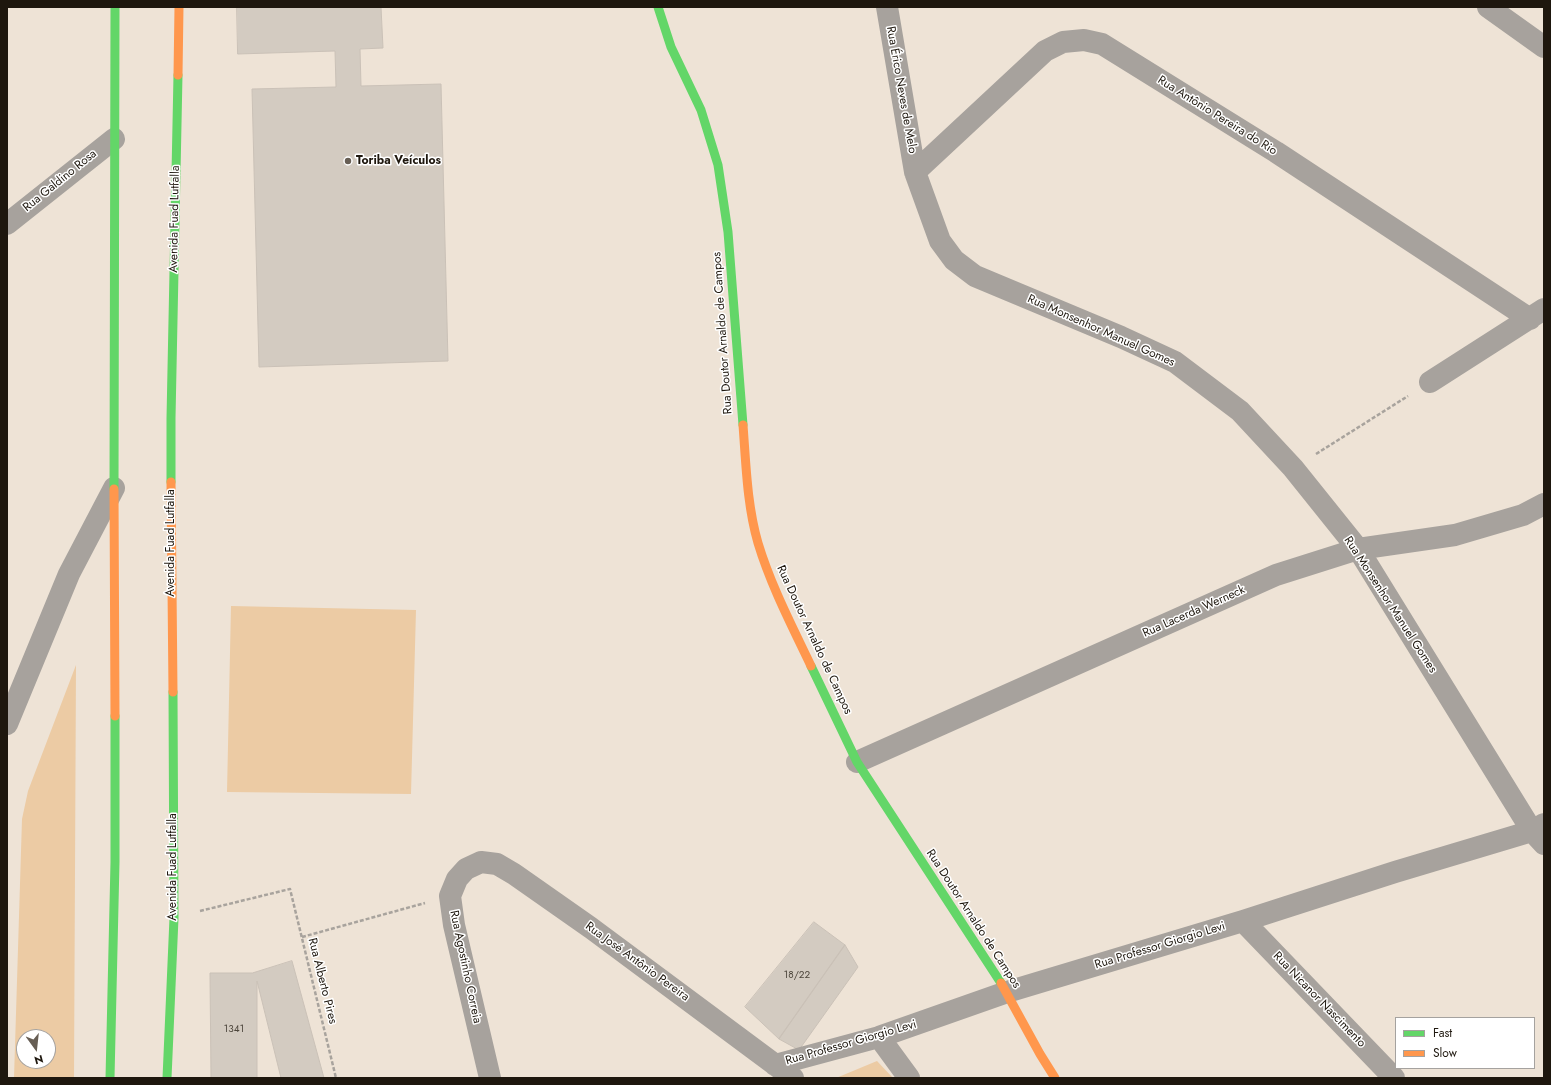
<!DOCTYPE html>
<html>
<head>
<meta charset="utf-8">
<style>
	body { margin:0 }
	#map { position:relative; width:1551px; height:1085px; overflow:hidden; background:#eee3d6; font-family:Jost,sans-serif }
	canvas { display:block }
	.frame { position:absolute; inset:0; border:8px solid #1e170e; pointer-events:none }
	.legend { position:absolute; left:1395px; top:1017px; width:140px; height:52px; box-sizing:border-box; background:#fff; border:1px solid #a5a29f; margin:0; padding:5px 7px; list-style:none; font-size:12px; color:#1e170e }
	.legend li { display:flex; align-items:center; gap:8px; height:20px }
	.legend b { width:20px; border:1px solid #a5a29f }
	.north { position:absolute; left:16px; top:1029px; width:40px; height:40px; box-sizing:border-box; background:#fff; border:1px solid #a5a29f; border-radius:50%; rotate:165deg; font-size:11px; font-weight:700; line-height:16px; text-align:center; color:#1e170e }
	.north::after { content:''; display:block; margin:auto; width:14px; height:18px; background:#675e54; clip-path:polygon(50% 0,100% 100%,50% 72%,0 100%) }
</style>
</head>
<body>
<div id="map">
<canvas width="1551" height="1085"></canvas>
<div class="frame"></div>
<ul class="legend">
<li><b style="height:5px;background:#63d668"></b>Fast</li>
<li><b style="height:5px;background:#ff974d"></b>Slow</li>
</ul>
<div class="north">N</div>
</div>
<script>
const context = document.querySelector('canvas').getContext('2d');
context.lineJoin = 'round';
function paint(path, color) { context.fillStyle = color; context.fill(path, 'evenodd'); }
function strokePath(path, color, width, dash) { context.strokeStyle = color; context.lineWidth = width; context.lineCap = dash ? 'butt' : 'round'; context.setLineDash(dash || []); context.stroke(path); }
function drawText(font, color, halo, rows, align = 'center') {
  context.font = font + ' Jost,sans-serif'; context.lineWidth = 3; context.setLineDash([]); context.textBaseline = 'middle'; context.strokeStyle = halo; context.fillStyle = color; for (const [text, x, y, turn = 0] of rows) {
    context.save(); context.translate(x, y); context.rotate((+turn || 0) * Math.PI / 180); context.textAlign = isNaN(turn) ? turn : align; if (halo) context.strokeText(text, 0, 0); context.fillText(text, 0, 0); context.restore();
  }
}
paint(new Path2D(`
	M231,606L416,610L411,794L227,792Z
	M76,665L74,1078H14L22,819L28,791ZM24,1037H48V1061H24Z
	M877,1061L893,1078H836Z`), '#eccba4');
const building = new Path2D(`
	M237,7H381L383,48L360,49L361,86L441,84L448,361L259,367L252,89L336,87L335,51L238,54Z
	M814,922L845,945L779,1039L745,1007Z
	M845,945L858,967L799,1050L779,1039Z
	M292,961L324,1078H281L257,981V1078H211L210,973H252Z`);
paint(building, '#d3cbc1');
strokePath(building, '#cac1b7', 1);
strokePath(new Path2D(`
	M1316,454L1408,396
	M200,911L290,889L336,1078
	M302,937L425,903`), '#a8a39d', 2.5, [4, 2]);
strokePath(new Path2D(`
	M887,7L915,172L940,241L954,260L975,276L1121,337L1175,362L1240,411L1293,468L1358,549L1532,831L1544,844
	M1488,7L1544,47
	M915,172L1045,51L1063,42L1084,40L1102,44L1276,152L1530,319
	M7,224L114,139
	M1430,382L1544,309
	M7,724L69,574L114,488
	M857,762L1276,575L1358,549L1455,535L1523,515L1544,504
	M1243,921L1394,1078
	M879,1037L909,1078
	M775,1065L879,1037L1007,992L1243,921L1395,872L1532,831L1544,824
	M490,1078L454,925L450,896L457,879L466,869L481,862L497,864L514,874L591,928L793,1078`), '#a7a29d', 22);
strokePath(new Path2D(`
	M658,7L671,47L701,110L718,165L728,232L743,425
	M171,482V418L178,75
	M114,489L115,7
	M811,666L857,762L1001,983
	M110,1078L115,862V716
	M167,1078L174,918L173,692`), '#63d668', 9);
strokePath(new Path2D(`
	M178,75L179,7
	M743,425C746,464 747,505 758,543C771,586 792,626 811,666
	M171,482L173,692
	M114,489L115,716
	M1001,983L1040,1054L1055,1078`), '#ff974d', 9);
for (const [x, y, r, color] of [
	[348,161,4,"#675e54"]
]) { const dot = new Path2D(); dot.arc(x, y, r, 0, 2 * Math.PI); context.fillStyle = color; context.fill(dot); strokePath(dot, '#fff', 1.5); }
drawText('10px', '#4d463c', null, [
	["18/22",797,976],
	["1341",234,1030]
]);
drawText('12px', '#1e170e', '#fff', [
	["Rua Érico Neves de Melo",901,90,80],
	["Rua Antônio Pereira do Rio",1217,116,32],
	["Rua Galdino Rosa",60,181,-39],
	["Avenida Fuad Lutfalla",175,219,-89],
	["Rua Monsenhor Manuel Gomes",1101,331,24],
	["Rua Doutor Arnaldo de Campos",723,333,-94],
	["Avenida Fuad Lutfalla",171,543,-90],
	["Rua Monsenhor Manuel Gomes",1390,605,57],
	["Rua Lacerda Werneck",1194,612,-24],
	["Rua Doutor Arnaldo de Campos",814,640,65],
	["Avenida Fuad Lutfalla",173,867,-90],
	["Rua Doutor Arnaldo de Campos",973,919,57],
	["Rua Professor Giorgio Levi",1160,946,-17],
	["Rua José Antônio Pereira",637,962,36],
	["Rua Agostinho Correia",465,967,78],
	["Rua Alberto Pires",322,981,76],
	["Rua Nicanor Nascimento",1319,1000,46],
	["Rua Professor Giorgio Levi",851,1043,-16]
]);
drawText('bold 12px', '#1e170e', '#fff', [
	["Toriba Veículos",356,161]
], 'left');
</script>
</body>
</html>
